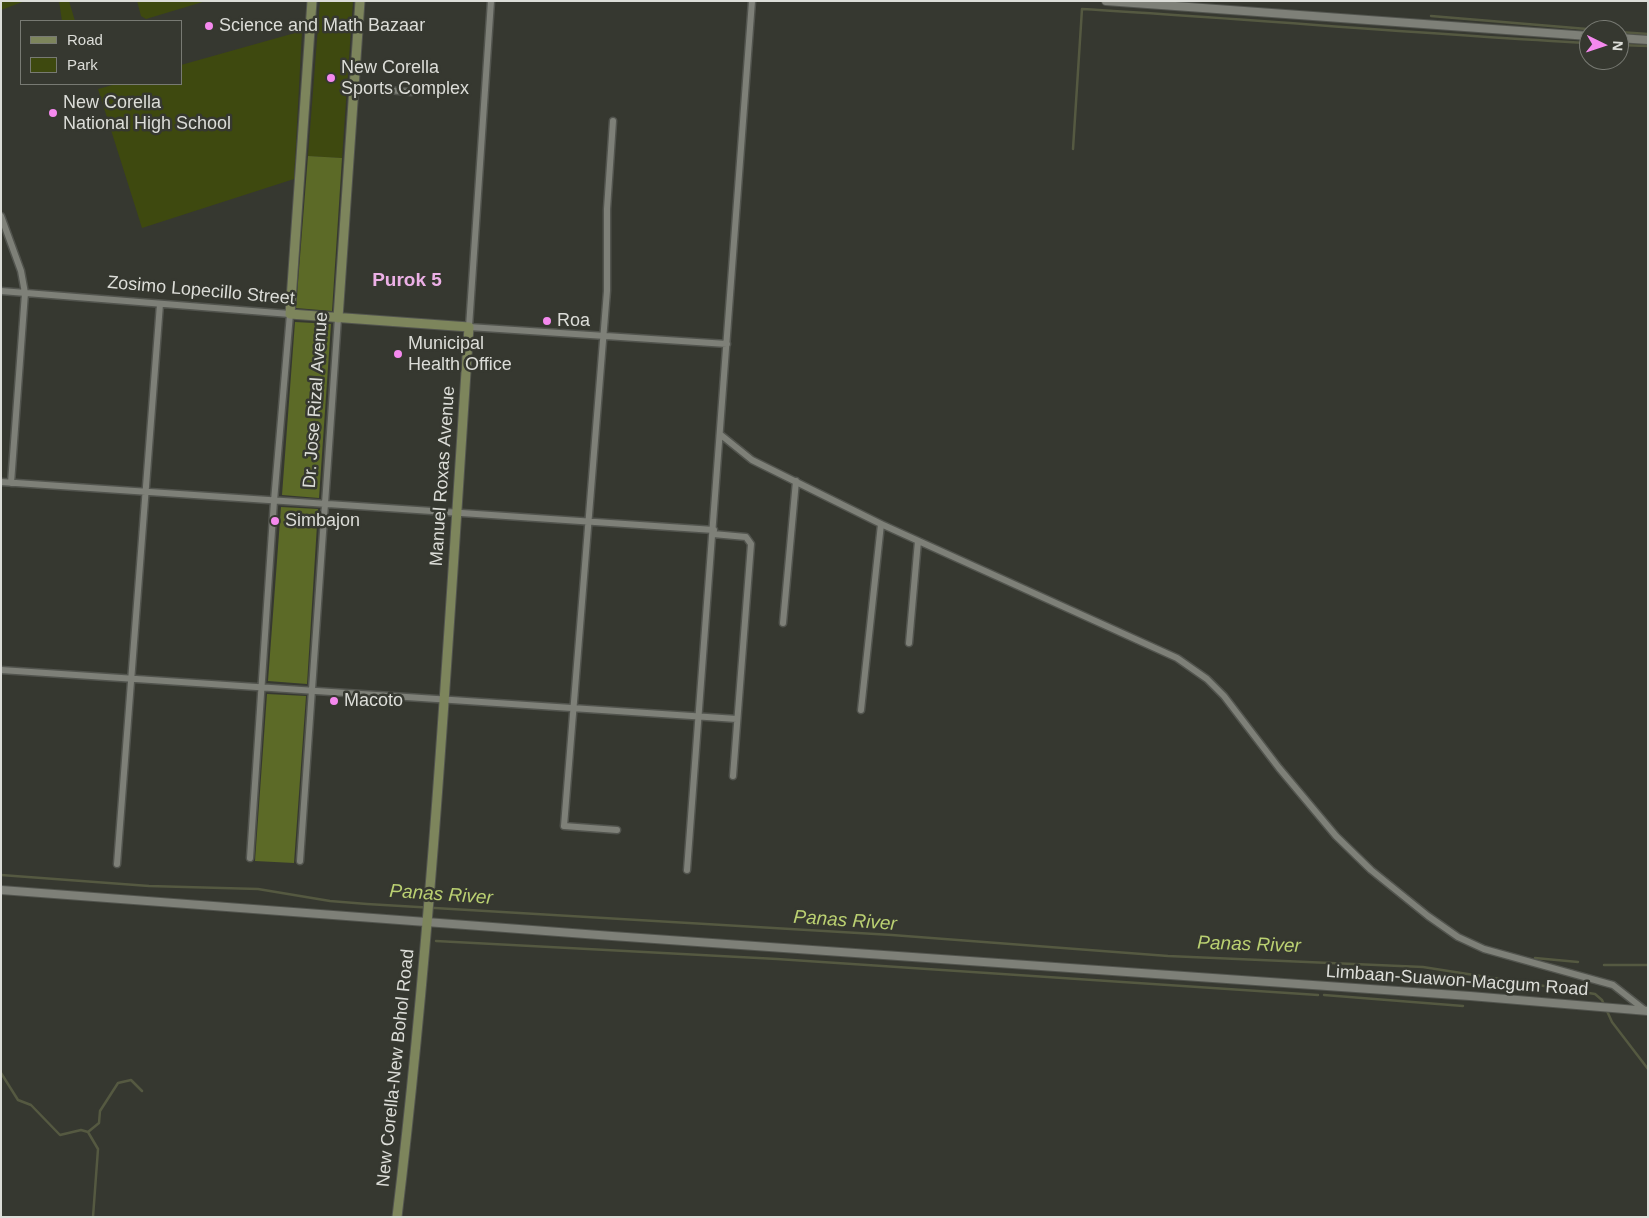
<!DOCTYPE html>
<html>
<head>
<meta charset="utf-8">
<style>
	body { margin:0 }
	#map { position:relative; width:1649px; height:1218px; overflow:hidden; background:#363830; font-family:Arial,sans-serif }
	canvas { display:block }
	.frame { position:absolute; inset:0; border:2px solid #dcddd8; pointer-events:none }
	.legend { position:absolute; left:20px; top:20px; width:162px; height:65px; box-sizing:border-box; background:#363830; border:1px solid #787a73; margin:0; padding:6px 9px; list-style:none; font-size:15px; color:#dcddd8 }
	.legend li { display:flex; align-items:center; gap:10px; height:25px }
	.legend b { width:25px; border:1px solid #787a73 }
	.north { position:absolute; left:1579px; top:20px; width:50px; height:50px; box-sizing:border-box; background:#363830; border:1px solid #787a73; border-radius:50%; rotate:94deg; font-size:14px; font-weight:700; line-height:20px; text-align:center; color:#dcddd8 }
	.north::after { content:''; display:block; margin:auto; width:18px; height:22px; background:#f589ee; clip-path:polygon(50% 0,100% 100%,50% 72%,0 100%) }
</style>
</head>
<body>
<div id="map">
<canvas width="1649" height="1218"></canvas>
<div class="frame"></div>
<ul class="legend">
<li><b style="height:6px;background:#7d855c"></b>Road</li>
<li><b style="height:14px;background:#3e490f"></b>Park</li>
</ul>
<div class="north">N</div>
</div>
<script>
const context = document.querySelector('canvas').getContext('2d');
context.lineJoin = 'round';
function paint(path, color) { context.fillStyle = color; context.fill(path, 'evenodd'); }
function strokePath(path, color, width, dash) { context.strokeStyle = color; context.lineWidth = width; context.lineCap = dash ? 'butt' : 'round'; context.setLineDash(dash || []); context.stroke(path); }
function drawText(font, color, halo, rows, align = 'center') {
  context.font = font + ' Arial,sans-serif'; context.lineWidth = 5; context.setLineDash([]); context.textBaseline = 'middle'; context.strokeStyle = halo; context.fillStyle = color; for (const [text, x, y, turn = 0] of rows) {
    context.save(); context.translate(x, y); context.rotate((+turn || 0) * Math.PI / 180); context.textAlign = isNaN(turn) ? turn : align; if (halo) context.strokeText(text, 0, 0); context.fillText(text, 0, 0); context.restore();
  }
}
paint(new Path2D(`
	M1,1H25L1,10Z
	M59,1H69L75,21H62Z
	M137,1H206L146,19L141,16Z
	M320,1H353L342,158L308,156Z
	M302,31L294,179L142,228L98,89L116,84H181V65Z`), '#3e490f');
paint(new Path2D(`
	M308,156L342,158L332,311L296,308Z
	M295,322L331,324L319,498L282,495Z
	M281,507L318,509L307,684L268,681Z
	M267,694L306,696L294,863L255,861Z`), '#5c6a27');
strokePath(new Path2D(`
	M1431,16L1599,30
	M1619,32L1648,34
	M1619,45L1648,46
	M1073,149L1082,9C1251,19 1420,34 1589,43
	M1,875L149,886L258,889L330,901L367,904L892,935L1168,956L1423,967L1595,994L1602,1000L1612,1022L1648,1069
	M436,941L777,959L1318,995
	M1535,958L1578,962
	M1604,965H1648
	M1324,995L1463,1006
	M1,1073L18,1100L31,1105L60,1135L81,1130L88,1132
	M88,1132L99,1123L100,1111L118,1083L131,1080L142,1091
	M88,1132L98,1149L93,1217`), '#555941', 2.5);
const minor = new Path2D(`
	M491,1L469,327L727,344
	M354,87L411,92
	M613,121L607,209V291L564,826L617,830
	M1,216L21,271L25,293L11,483
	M1,291L290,314L274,501L250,858
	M721,435L752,460L881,524L1177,658L1207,679L1224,696L1279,768L1336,836L1371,870L1428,916L1458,937L1484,949L1613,985L1646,1011
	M1,482L714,530
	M713,534L746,537L751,544L733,776
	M783,623L796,481
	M909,643L918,541
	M1,670L737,719
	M861,710L881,524
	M300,861L338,318
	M117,864L160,304
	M687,870L752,1`);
const tertiary = new Path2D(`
	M1106,1L1589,36
	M1619,38L1648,40
	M1,890L612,936L1470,996L1648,1011`);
const secondary = new Path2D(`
	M312,1L290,314L469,327C449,624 433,921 397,1217
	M338,318L360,1`);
strokePath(minor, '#52544e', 9);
strokePath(tertiary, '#52544e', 10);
strokePath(secondary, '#52544e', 11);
strokePath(minor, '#7e8078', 6);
strokePath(tertiary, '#7e8078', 8);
strokePath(secondary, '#7d855c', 9);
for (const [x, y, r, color] of [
	[209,26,5,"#f589ee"],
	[331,78,5,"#f589ee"],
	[53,113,5,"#f589ee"],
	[547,321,5,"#f589ee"],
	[398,354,5,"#f589ee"],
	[275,521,5,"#f589ee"],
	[334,701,5,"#f589ee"]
]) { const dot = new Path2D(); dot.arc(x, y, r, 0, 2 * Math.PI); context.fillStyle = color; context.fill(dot); strokePath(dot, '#363830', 2); }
drawText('18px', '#dcddd8', '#363830', [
	["Science and Math Bazaar",219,26],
	["New Corella",341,68],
	["Sports Complex",341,89],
	["New Corella",63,103],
	["National High School",63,124],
	["Roa",557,321],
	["Municipal",408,344],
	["Health Office",408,365],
	["Simbajon",285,521],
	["Macoto",344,701]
], 'left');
drawText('18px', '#dcddd8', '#363830', [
	["Zosimo Lopecillo Street",201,291,5],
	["Dr. Jose Rizal Avenue",316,400,-86],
	["Manuel Roxas Avenue",443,476,-86],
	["Limbaan-Suawon-Macgum Road",1457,981,4],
	["New Corella-New Bohol Road",396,1068,-84]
]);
drawText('bold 19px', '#ecb0e6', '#363830', [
	["Purok 5",407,281]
]);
drawText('italic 19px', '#bbd172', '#363830', [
	["Panas River",441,895,4],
	["Panas River",845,921,4],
	["Panas River",1249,945,2]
]);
</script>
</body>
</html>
